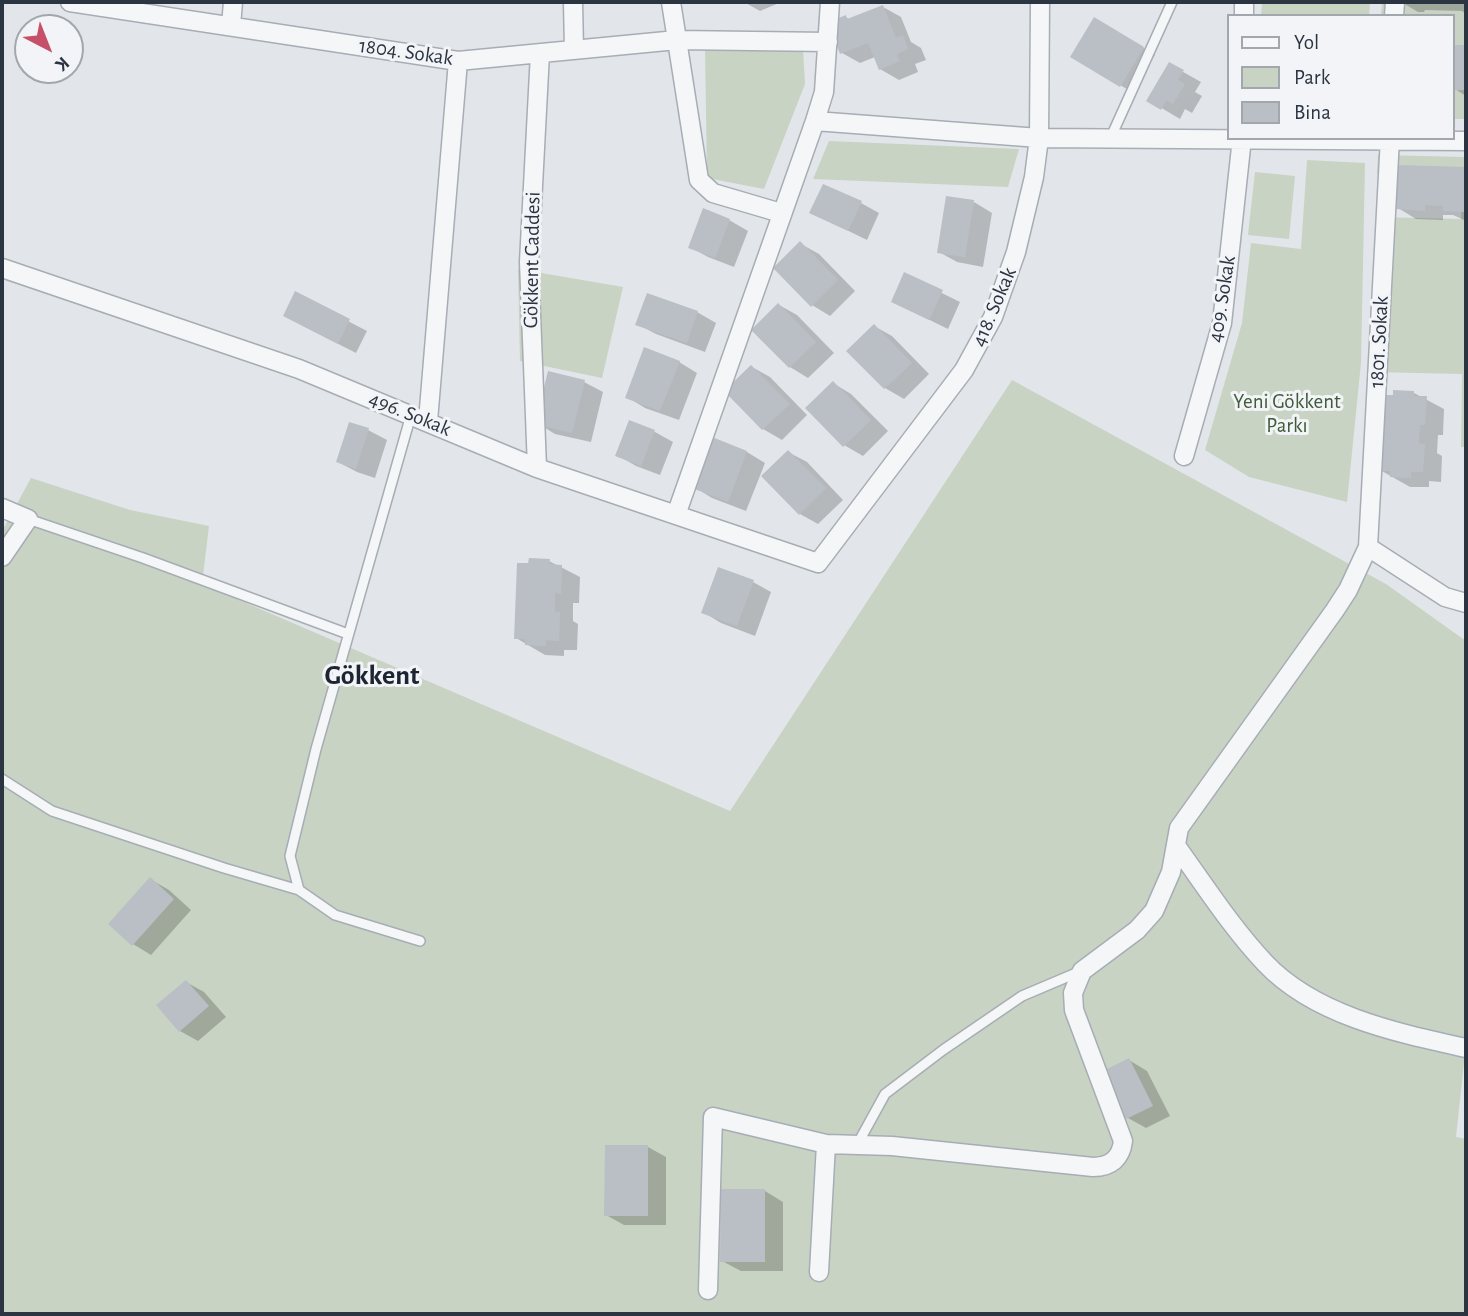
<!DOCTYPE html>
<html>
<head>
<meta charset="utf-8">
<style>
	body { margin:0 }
	#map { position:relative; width:1468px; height:1316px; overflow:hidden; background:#e2e6ea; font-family:"Alegreya Sans",sans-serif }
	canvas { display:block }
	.frame { position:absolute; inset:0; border:4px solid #2b3441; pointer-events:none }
	.legend { position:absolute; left:1227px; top:14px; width:228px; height:126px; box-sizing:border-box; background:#f2f4f7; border:2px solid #a2a7ae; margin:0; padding:9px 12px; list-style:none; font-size:21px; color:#2b3441 }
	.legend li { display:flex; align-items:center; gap:14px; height:35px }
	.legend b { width:35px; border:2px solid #a2a7ae }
	.north { position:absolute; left:14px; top:14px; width:70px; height:70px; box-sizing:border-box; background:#f2f4f7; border:2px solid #a2a7ae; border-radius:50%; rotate:138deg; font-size:19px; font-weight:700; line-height:28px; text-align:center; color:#2b3441 }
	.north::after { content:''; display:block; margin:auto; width:24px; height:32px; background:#c65067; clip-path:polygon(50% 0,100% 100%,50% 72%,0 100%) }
</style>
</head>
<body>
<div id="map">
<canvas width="1468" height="1316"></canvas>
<div class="frame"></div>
<ul class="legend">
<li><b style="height:9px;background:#f5f6f8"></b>Yol</li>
<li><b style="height:19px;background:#c8d3c4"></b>Park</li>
<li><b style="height:19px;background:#babfc6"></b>Bina</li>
</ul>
<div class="north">K</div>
</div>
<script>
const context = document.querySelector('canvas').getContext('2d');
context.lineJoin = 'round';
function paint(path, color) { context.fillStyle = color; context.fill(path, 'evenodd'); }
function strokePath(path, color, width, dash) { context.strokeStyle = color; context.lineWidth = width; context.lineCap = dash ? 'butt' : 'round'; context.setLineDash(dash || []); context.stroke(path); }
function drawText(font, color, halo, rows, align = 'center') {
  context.font = font + ' "Alegreya Sans",sans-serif'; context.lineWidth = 6; context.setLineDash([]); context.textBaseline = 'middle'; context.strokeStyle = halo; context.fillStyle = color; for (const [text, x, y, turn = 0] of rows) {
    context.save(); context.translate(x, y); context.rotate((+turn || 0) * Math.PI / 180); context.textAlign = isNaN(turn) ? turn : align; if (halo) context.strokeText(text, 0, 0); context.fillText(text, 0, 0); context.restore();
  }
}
paint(new Path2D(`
	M1262,2H1370L1369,16H1261Z
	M1382,2H1466V119H1452V16H1381Z
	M705,47L803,49L805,84L764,189L707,178Z
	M829,141L1019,149L1008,187L813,179Z
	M1378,155L1466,157V447H1461L1462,374L1372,372L1376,217L1461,219L1462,175L1377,173Z
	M1307,160L1365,163L1361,363L1347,502L1249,477L1205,450L1242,323L1251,243L1301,249Z
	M1255,172L1295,176L1289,239L1248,235Z
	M518,269L623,287L602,378L520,361Z
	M1012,380L1386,584L1466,641V1044L1456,1137L1466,1139V1314H2V531L31,478L130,510L209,526L202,584L730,811Z`), '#c8d3c4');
paint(new Path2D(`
	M744,2H778L779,3L760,11Z
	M1401,2H1466V14L1462,11L1425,10L1424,12H1418Z
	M883,7L901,17L911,42L921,48L926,60L915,64L918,72L899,80L880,69L875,57L860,63L842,53L840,30L846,17L850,20Z
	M1095,19L1155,55L1132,92L1072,57Z
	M1454,47H1466V96L1455,89V80L1452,79Z
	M1169,64L1201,82L1195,92L1202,96L1192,113L1185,109L1180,119L1148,100Z
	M1400,167L1466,169V221L1453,215H1443V220L1416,219L1398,208V199L1393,196L1399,178Z
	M974,202L992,213L983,267L957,262L939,252Z
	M861,203L879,213L867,240L812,213Z
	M729,220L748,231L734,267L708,257L690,247Z
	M801,244L819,254L855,291L830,316L812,305Z
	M905,275L960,302L948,329L893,302Z
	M296,294L367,331L356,353L303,326Z
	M779,305L797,315L834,353L808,378L790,367L753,330Z
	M697,312L716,323L705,352L656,334L637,324Z
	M874,326L892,336L929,374L904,399L885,388L849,351Z
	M679,362L697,373L679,420L645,408L627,397Z
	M752,367L770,377L807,415L782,440L763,429L727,391Z
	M584,382L603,392L591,442L555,434L537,423Z
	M833,383L851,394L888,431L863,456L844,445Z
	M1414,393L1444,409L1443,435H1438L1437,453L1442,456L1441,482L1429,481V487H1410L1380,470Z
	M630,422L655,432L673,442L660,475L636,466L617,455Z
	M368,430L387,440L375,478L357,472L338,462Z
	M713,439L747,452L765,463L746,511L712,498L694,487Z
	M788,452L807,462L843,500L818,524L800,514Z
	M549,561L580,577L579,603H573V621L578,624L577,650H564V656L545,655L516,638Z
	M753,582L771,592L755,636L721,623L703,612Z
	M150,879L169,890L191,910L151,955L133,944Z
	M186,982L204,992L226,1017L198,1041L180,1031Z
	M1129,1060L1147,1071L1170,1116L1146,1128L1128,1118Z
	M648,1147L666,1157V1225H624L606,1215Z
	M765,1191L783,1202V1271H741L722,1261Z`), '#0003');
paint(new Path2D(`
	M883,5L896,38L903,35L908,49L897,54L900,61L879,70L868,43L840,54L831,31L838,29L834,20L846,15L847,19Z
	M1094,17L1144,47L1120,87L1070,57Z
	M1453,45H1466V90H1453Z
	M1169,62L1184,70L1178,80L1185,84L1173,104L1166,100L1161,110L1146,101Z
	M1398,165L1466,167V212L1443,211V206L1425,205V211L1396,209L1397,197H1391L1392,176H1397Z
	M823,184L862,201L848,231L809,213Z
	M946,196L974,200L965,257L937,253Z
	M703,208L730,219L715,258L688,248Z
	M800,241L838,280L811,307L773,268Z
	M904,272L943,290L929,320L891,302Z
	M295,291L350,319L338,344L283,316Z
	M647,293L698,311L687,343L635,325Z
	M778,303L816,342L789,368L751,330Z
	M874,324L912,363L884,389L846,351Z
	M644,347L680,361L660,411L625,398Z
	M751,365L790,404L762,430L724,391Z
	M548,371L585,380L572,433L535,424Z
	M833,381L871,420L843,447L805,408Z
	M1393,390L1414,391V396H1427L1425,425H1420L1419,443L1425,444L1423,472H1411V478L1390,477V471H1379L1382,395H1393Z
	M629,420L655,430L641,466L615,456Z
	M349,422L369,428L356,469L336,462Z
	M712,437L747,451L728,502L692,488Z
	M788,450L826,488L799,515L761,476Z
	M529,558L550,559L549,564L562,565L561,594L555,593V612H560L559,641L546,640V646L525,645V639H514L517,563H528Z
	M718,567L754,580L737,626L701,613Z
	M150,877L174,899L132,946L108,924Z
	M186,980L209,1006L179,1032L156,1005Z
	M1129,1058L1153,1106L1126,1119L1103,1071Z
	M605,1145H648V1216H604Z
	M721,1189H765V1262H720Z`), '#babfc6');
const service = new Path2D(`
	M1110,139L1172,2
	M411,415L316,749L290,856L299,890L335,915L420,941
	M28,519L143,558L348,634
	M2,779L52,811L224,868L299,890
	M857,1145L885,1094L943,1050L1022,996L1081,971`);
const minor = new Path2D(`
	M70,2L458,61L677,40L828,42
	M573,2L574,50
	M671,2L699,180L713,193L781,213
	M1244,16V2
	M1394,16L1395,2
	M231,26L233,2
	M815,121L1039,138L1466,141
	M2,268L299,369L537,468L818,563L964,370L993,317L1016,252L1034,177L1039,138L1040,2
	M428,421L458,61
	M1184,456L1222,323L1242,138
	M537,468L529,262L540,53
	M2,508L28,519L2,557
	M676,515L815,121L824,92L830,2
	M1368,547L1445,597L1466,603
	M1177,847C1205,886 1232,928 1265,963C1315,1016 1398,1033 1466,1048
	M819,1272L826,1144
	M708,1290L713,1117L826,1144L892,1146L1093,1167C1111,1167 1121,1158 1123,1141L1074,1010L1073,993L1082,971L1137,930L1154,911L1171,872L1179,828L1335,610L1348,590L1368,547L1390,138`);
strokePath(service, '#a7adb4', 12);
strokePath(minor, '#a7adb4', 21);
strokePath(service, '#f5f6f8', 9);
strokePath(minor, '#f5f6f8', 18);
drawText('21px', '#2b3441', '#f2f4f7', [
	["1804. Sokak",406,52,8],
	["Gökkent Caddesi",532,260,-89],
	["409. Sokak",1222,299,-81],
	["418. Sokak",994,307,-67],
	["1801. Sokak",1379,342,-87],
	["496. Sokak",410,414,22]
]);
drawText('21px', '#415c3a', '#f2f4f7', [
	["Yeni Gökkent",1287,402],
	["Parkı",1287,426]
]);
drawText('bold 28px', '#1d2532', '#f2f4f7', [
	["Gökkent",372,676]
]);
</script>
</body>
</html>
